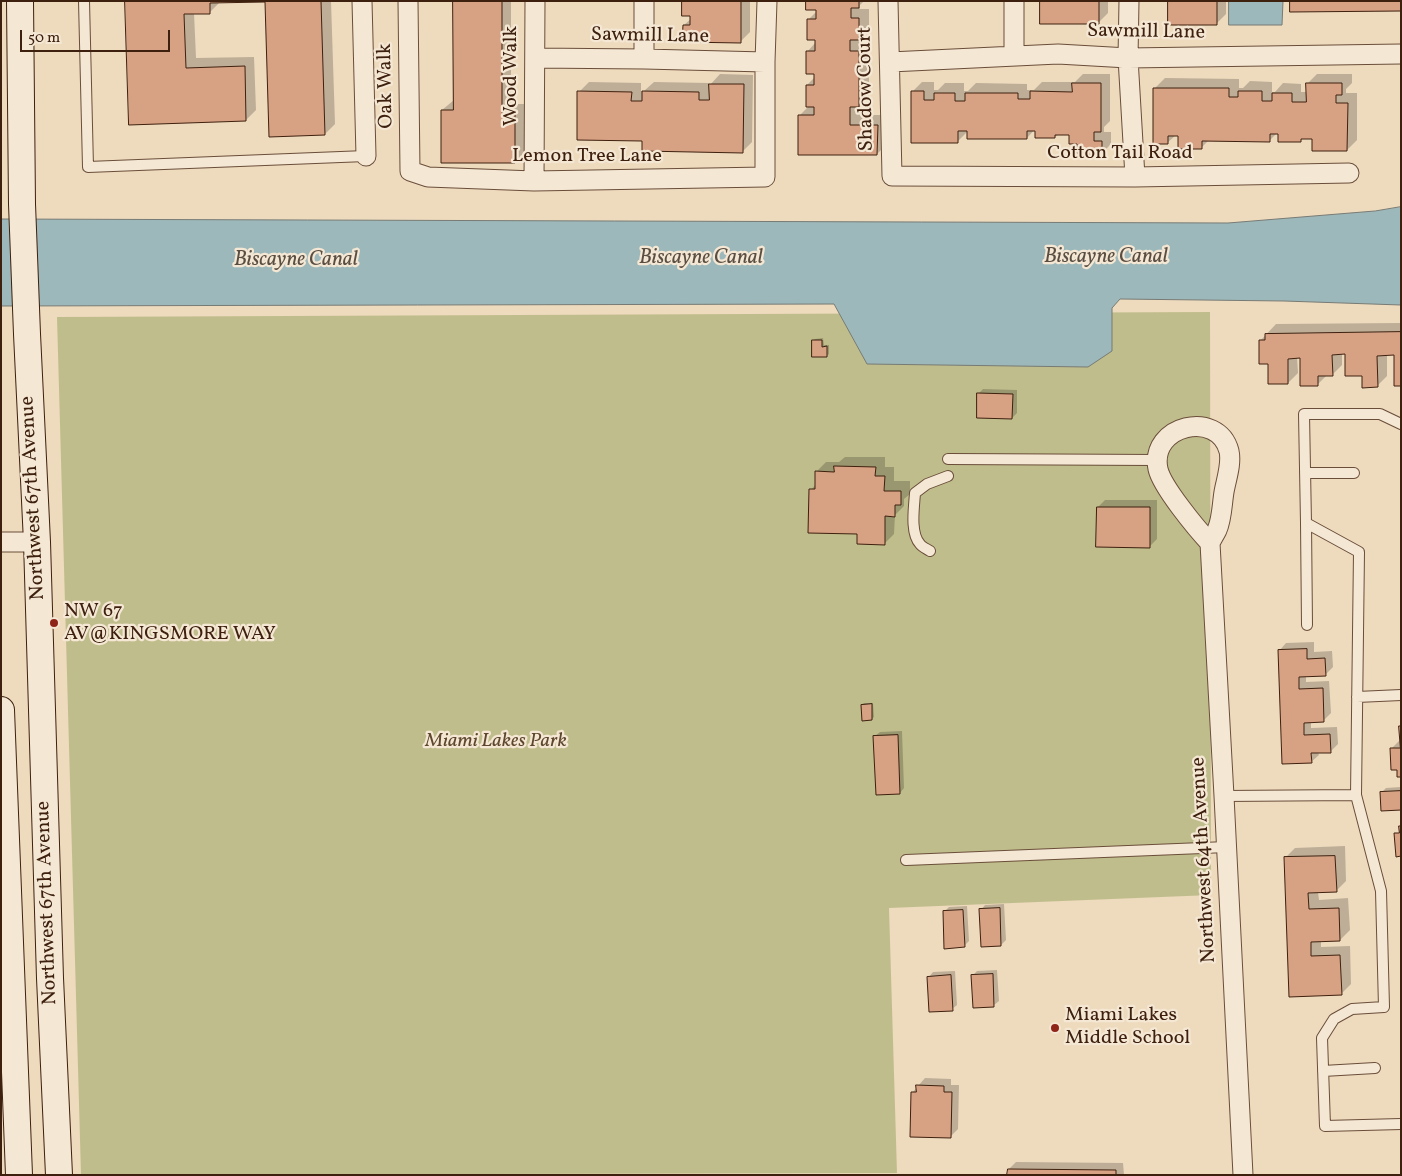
<!DOCTYPE html>
<html>
<head>
<meta charset="utf-8">
<style>
	body { margin:0 }
	#map { position:relative; width:1402px; height:1176px; overflow:hidden; background:#eedabd; font-family:Vollkorn,serif }
	canvas { display:block }
	.frame { position:absolute; inset:0; border:2px solid #3e200e; pointer-events:none }
	.scale { position:absolute; left:20px; top:30px; width:150px; height:22px; box-sizing:border-box; border:2px solid #3e200e; border-top:0; padding-left:6px; font-size:15px; line-height:18px; white-space:nowrap; color:#3e200e; -webkit-text-stroke:4px #f4e7d4; paint-order:stroke }
</style>
</head>
<body>
<div id="map">
<canvas width="1402" height="1176"></canvas>
<div class="frame"></div>
<div class="scale">50 m</div>
</div>
<script>
const context = document.querySelector('canvas').getContext('2d');
context.lineJoin = 'round';
function paint(path, color) { context.fillStyle = color; context.fill(path, 'evenodd'); }
function strokePath(path, color, width, dash) { context.strokeStyle = color; context.lineWidth = width; context.lineCap = dash ? 'butt' : 'round'; context.setLineDash(dash || []); context.stroke(path); }
function drawText(font, color, halo, rows, align = 'center') {
  context.font = font + ' Vollkorn,serif'; context.lineWidth = 4.5; context.setLineDash([]); context.textBaseline = 'middle'; context.strokeStyle = halo; context.fillStyle = color; for (const [text, x, y, turn = 0] of rows) {
    context.save(); context.translate(x, y); context.rotate((+turn || 0) * Math.PI / 180); context.textAlign = isNaN(turn) ? turn : align; if (halo) context.strokeText(text, 0, 0); context.fillText(text, 0, 0); context.restore();
  }
}
paint(new Path2D(`
	M1210,312L1211,895L889,908L897,1173L81,1175L57,317Z`), '#c0bd8c');
const water = new Path2D(`
	M1229,1H1283L1282,25H1229Z
	M1401,207V305L1284,301L1120,299L1112,308V351L1088,367L867,364L834,304L1,306V219L1228,223L1375,211Z`);
paint(water, '#9db8ba');
strokePath(water, '#777b75', 1);
paint(new Path2D(`
	M126,1L220,2L210,12L194,13L196,58L254,57L256,110L246,120L130,124Z
	M266,1H331L335,124L325,134Z
	M454,1H511V104H525V152L515,162L442,110L454,100Z
	M683,1H750V32L740,42L684,25L692,18Z
	M807,1H864L860,5V9H869V29L860,38V42H869V96L860,105V115H887V144L877,154L799,116L809,106L807,85L815,77L807,52L816,42L808,20L819,9Z
	M1041,1H1108V13L1098,23Z
	M1169,1H1226V14L1216,24Z
	M720,74L753,75L752,142L742,152L643,140L579,92L589,82L641,83V91H644L654,82L709,83V86Z
	M1083,74H1110V121L1104,127V132H1111V144L1101,154L1078,142L1070,134H1059L1055,137L1036,128L1027,138L968,131L957,142L912,92L922,82H934V90H938L945,83H964V91H968L976,83L1027,84V90H1034L1042,82H1075Z
	M1317,74H1352V83L1346,89V93H1357V140L1347,150L1313,138H1303L1300,141L1279,132H1278L1270,140H1209L1201,148L1179,135H1176L1167,143L1155,88L1165,78L1239,79V88H1243L1250,81L1272,82V92H1275L1283,83L1301,84V92H1307V84Z
	M1401,323V385L1395,354H1387V376L1377,386L1364,375L1346,353H1342V365L1332,375H1327L1318,384L1301,357H1297L1298,373L1288,383L1269,363L1260,341L1276,324Z
	M823,338L824,345H829V354L827,356L813,341L815,339Z
	M983,389L1017,390V413L1012,418L978,394Z
	M845,457H885V467H894V481H910V494L904,499V506L895,515L894,534L884,544L859,533L811,490L816,484V472L826,462H839Z
	M1105,500H1157V539L1150,546L1098,507Z
	M1314,642V652L1332,651L1333,667L1326,674L1306,675V682L1329,681L1331,713L1323,721H1311V728L1337,727L1338,744L1330,752H1318L1319,755L1311,762L1279,651L1286,643Z
	M864,703H873L874,717L872,719L862,705Z
	M1401,725V776L1391,749L1399,741H1401Z
	M902,731L904,788L900,793L875,736L880,732Z
	M1401,787V809L1381,793L1386,788Z
	M1345,846L1346,881L1336,891L1318,892L1319,900L1348,898L1350,930L1340,940L1321,941V947L1350,946L1351,984L1341,994L1290,996L1285,858L1295,848Z
	M1004,904L1006,940L1001,945L981,910L985,905Z
	M967,906L969,941L964,946L944,912L949,907Z
	M997,970L999,1001L994,1005L972,976L977,971Z
	M955,971L957,1005L952,1009L929,977L933,972Z
	M925,1078L951,1079V1085H959L958,1129L950,1137L912,1093Z
	M1016,1162L1123,1163L1124,1175H1009V1169Z`), '#0003');
const building = new Path2D(`
	M125,1H321L325,135L269,137L265,2L210,3V14H184L186,68L245,66L246,121L129,125Z
	M453,1H502V113H515V163H441V110H453Z
	M682,1H741V43L682,42L683,25H690V16H682Z
	M806,1H859V8H851V18H859V40H850V51H859V107H850V125H878L877,155H798V115H814V107H806V85H814V74H806V51H815V40H807V19H816V10H806Z
	M1040,1H1099V24H1040Z
	M1168,1H1217V25H1168Z
	M1290,1H1401V11L1290,12Z
	M1072,83H1101V132H1094V141H1102V155H1077V144H1069V135H1055V138H1035V131H1027V139H967V131H958V143H911V91H924V100H934V93H955V101H965V93H1018V99H1030V91L1072,92Z
	M1306,83H1342V95H1336V103H1348L1347,151H1312V139H1301V142H1278V134H1270V142L1202,141V149H1178V136H1168V144H1153V88H1229V97H1238V91H1262V101H1272V93H1292V102H1306Z
	M709,84H744L743,153L642,151V141L577,140V91L632,92L631,101H642V91L699,92V100H709Z
	M1401,332V386H1394V355L1377,356L1378,387L1362,388V376H1345V354L1332,355L1333,376H1318V386H1300V358L1288,359V384H1268V364H1259V340H1265V334Z
	M812,340H822V347L827,346V357H812Z
	M977,393L1013,394L1012,419L977,418Z
	M834,466L876,467L875,476H885L884,491H901V505H895V517L885,516V545L857,544V534L808,533L809,489H815V471L834,472Z
	M1097,507H1150V548L1096,547Z
	M1307,649V659L1325,658L1326,676L1299,677V689L1323,688L1324,722L1304,723V735L1330,734L1331,753H1311L1312,763L1282,764L1278,650Z
	M872,704V720L862,721L861,705Z
	M1399,726H1401V777H1397V770H1391L1390,748H1400Z
	M898,735L900,794L876,795L873,736Z
	M1401,791V810L1381,811L1380,792Z
	M1399,826H1401V856L1396,857L1394,833H1399Z
	M1335,856L1337,892L1308,893L1309,909L1339,908L1340,941L1311,942V956L1340,955L1342,995L1289,997L1284,857Z
	M1000,908L1001,946L981,947L979,909Z
	M963,910L965,947L944,949L943,911Z
	M993,974L994,1007L973,1008L971,975Z
	M951,975L953,1011L929,1012L927,977Z
	M916,1085L944,1086V1092H952L951,1138L910,1137L911,1092H916Z
	M1008,1169L1116,1170V1175H1007Z`);
paint(building, '#d7a184');
strokePath(building, '#3e200e', 1);
const lane = new Path2D(`
	M84,1L88,167L366,156
	M948,459L1157,460
	M1305,473H1354
	M1306,523L1307,625
	M930,551C927,549 922,547 920,544C910,533 914,508 915,493L927,484L948,476
	M1357,697L1401,695
	M1356,795L1381,891L1384,1007L1352,1009L1334,1019L1322,1038L1325,1126L1401,1124
	M1224,796L1356,795L1359,552L1306,523L1304,414H1380L1401,424
	M906,860L1227,847
	M1323,1071L1375,1068`);
const street = new Path2D(`
	M362,1L366,156
	M408,1L410,171L428,177L534,181L765,177V62L767,1
	M644,1V59
	M888,1L892,176L1135,177L1349,173
	M1129,1L1128,58L1135,177
	M1014,55V1
	M535,58L644,59L765,62
	M890,62L1058,54L1128,58L1401,54
	M534,181L535,1
	M1,542H37
	M1210,543C1197,529 1162,487 1158,469C1149,425 1218,409 1229,451C1232,464 1226,480 1224,492C1222,504 1222,519 1217,530C1215,534 1212,539 1210,543L1224,796L1243,1175`);
const secondary = new Path2D(`
	M20,1L22,204L27,334L37,542L50,978L59,1175
	M1,710L19,1175`);
strokePath(lane, '#6a4e3a', 12);
strokePath(street, '#6a4e3a', 21);
strokePath(secondary, '#3e200e', 28);
strokePath(lane, '#f4e7d4', 10);
strokePath(street, '#f4e7d4', 19);
strokePath(secondary, '#f4e7d4', 26);
for (const [x, y, r, color] of [
	[54,623,5,"#8f2418"],
	[1055,1028,5,"#8f2418"]
]) { const dot = new Path2D(); dot.arc(x, y, r, 0, 2 * Math.PI); context.fillStyle = color; context.fill(dot); strokePath(dot, '#f4e7d4', 2); }
drawText('20px', '#3e200e', '#f4e7d4', [
	["Sawmill Lane",1146,33,1],
	["Sawmill Lane",650,37,1],
	["Wood Walk",512,76,-90],
	["Oak Walk",387,86,-91],
	["Shadow Court",867,89,-91],
	["Cotton Tail Road",1120,154],
	["Lemon Tree Lane",587,157],
	["Northwest 67th Avenue",34,498,-93],
	["Northwest 64th Avenue",1205,860,-93],
	["Northwest 67th Avenue",48,903,-92]
]);
drawText('20px', '#3e200e', '#f4e7d4', [
	["NW 67",64,612],
	["AV@KINGSMORE WAY",64,635],
	["Miami Lakes",1065,1016],
	["Middle School",1065,1039]
], 'left');
drawText('italic 20px', '#5e472e', '#f4e7d4', [
	["Miami Lakes Park",496,742]
]);
drawText('italic 21px', '#5a4e42', '#f4e7d4', [
	["Biscayne Canal",1106,258],
	["Biscayne Canal",701,259],
	["Biscayne Canal",296,261]
]);
</script>
</body>
</html>
